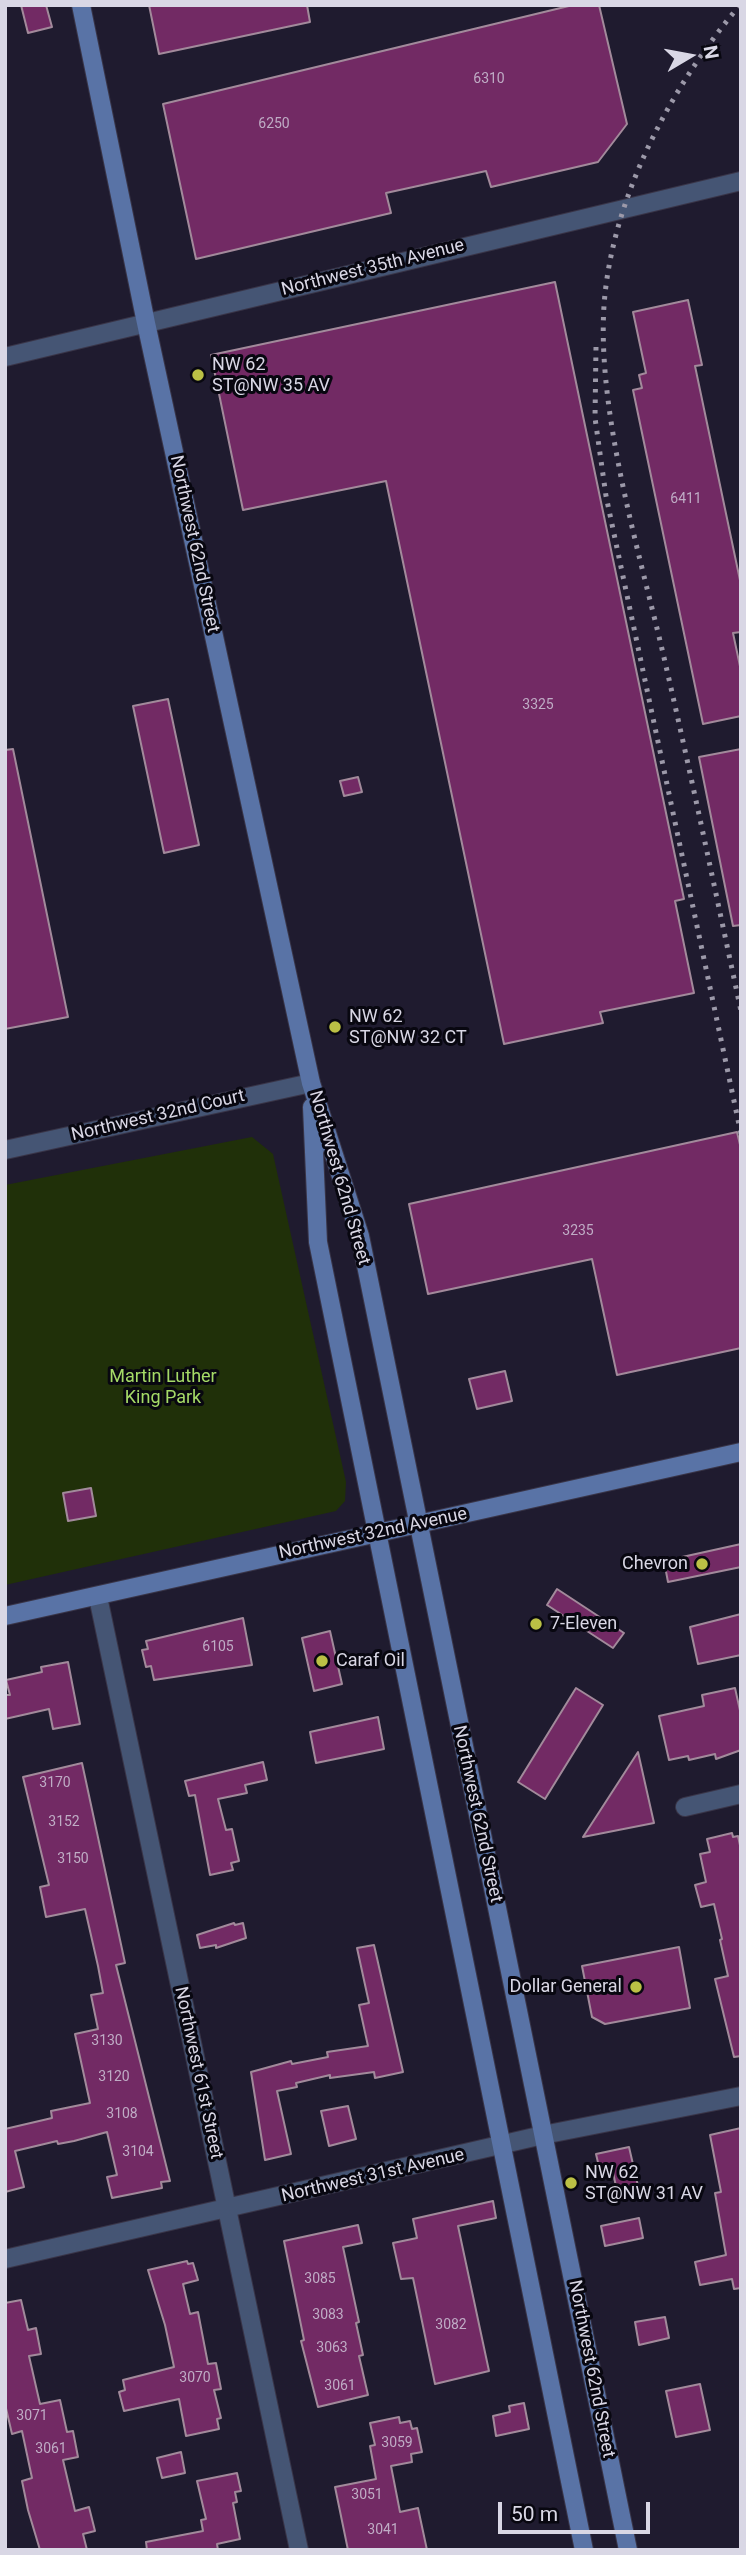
<!DOCTYPE html>
<html>
<head>
<meta charset="utf-8">
<style>
	body { margin:0 }
	#map { position:relative; width:746px; height:2555px; overflow:hidden; background:#1f1b2f; font-family:Roboto,sans-serif }
	canvas { display:block }
	.frame { position:absolute; inset:0; border:7px solid #d9d7e5; pointer-events:none }
	.north { position:absolute; left:655px; top:21px; width:70px; height:70px; -webkit-text-stroke:5px #080710; paint-order:stroke; rotate:80deg; font-size:19px; font-weight:700; line-height:28px; text-align:center; color:#d9d7e5 }
	.north::after { content:''; display:block; margin:auto; width:24px; height:32px; background:#d9d7e5; clip-path:polygon(50% 0,100% 100%,50% 72%,0 100%) }
	.scale { position:absolute; left:498px; top:2502px; width:152px; height:32px; box-sizing:border-box; border:4px solid #d9d7e5; border-top:0; padding-left:9px; font-size:21px; line-height:24px; white-space:nowrap; color:#d9d7e5; -webkit-text-stroke:5px #080710; paint-order:stroke }
</style>
</head>
<body>
<div id="map">
<canvas width="746" height="2555"></canvas>
<div class="frame"></div>
<div class="north">N</div>
<div class="scale">50 m</div>
</div>
<script>
const context = document.querySelector('canvas').getContext('2d');
context.lineJoin = 'round';
function paint(path, color) { context.fillStyle = color; context.fill(path, 'evenodd'); }
function strokePath(path, color, width, dash) { context.strokeStyle = color; context.lineWidth = width; context.lineCap = dash ? 'butt' : 'round'; context.setLineDash(dash || []); context.stroke(path); }
function drawText(font, color, halo, rows, align = 'center') {
  context.font = font + ' Roboto,sans-serif'; context.lineWidth = 6; context.setLineDash([]); context.textBaseline = 'middle'; context.strokeStyle = halo; context.fillStyle = color; for (const [text, x, y, turn = 0] of rows) {
    context.save(); context.translate(x, y); context.rotate((+turn || 0) * Math.PI / 180); context.textAlign = isNaN(turn) ? turn : align; if (halo) context.strokeText(text, 0, 0); context.fillText(text, 0, 0); context.restore();
  }
}
paint(new Path2D(`
	M252,1137L273,1154L346,1482L345,1501L336,1511L5,1585V1185Z`), '#203009');
const building = new Path2D(`
	M21,5H46L52,27L28,33Z
	M149,5H307L310,22L159,54Z
	M573,5H599L627,124L598,162L491,187L486,171L386,193L391,213L196,259L163,104Z
	M555,282L684,899L675,901L694,993L600,1012L603,1023L504,1044L386,481L243,510L211,355Z
	M688,300L702,365L695,366L741,585V632L733,633L741,671V716L703,724L633,390L642,388L639,375L646,373L633,312Z
	M168,699L199,845L164,853L133,706Z
	M13,749L68,1017L5,1029V750Z
	M741,749V925L733,926L699,757Z
	M358,777L362,792L344,796L340,781Z
	M737,1132L741,1149V1348L617,1375L592,1259L428,1294L409,1204Z
	M505,1371L512,1401L477,1409L469,1379Z
	M91,1488L96,1516L68,1521L63,1493Z
	M741,1544V1567L668,1582L664,1561Z
	M557,1589L624,1633L613,1648L547,1605Z
	M741,1614V1655L698,1664L690,1627Z
	M243,1618L252,1665L154,1680L151,1666L146,1667L142,1650L148,1649L146,1641Z
	M330,1631L342,1684L314,1691L302,1638Z
	M68,1662L80,1724L53,1729L49,1709L5,1719V1695H10L6,1680L42,1672L41,1667Z
	M576,1688L603,1705L545,1799L518,1782Z
	M735,1688L741,1715V1750L716,1759L715,1754L689,1760L688,1756L669,1760L659,1716L704,1706L702,1695Z
	M378,1717L384,1749L316,1763L310,1732Z
	M638,1752L654,1823L583,1837Z
	M263,1762L267,1780L245,1785L247,1793L218,1799L226,1830L232,1829L239,1861L231,1863L233,1870L210,1875L195,1795L189,1796L185,1781Z
	M82,1763L125,1963L116,1965L170,2181L161,2182L162,2188L112,2198L107,2177L117,2175L107,2132L74,2141L58,2144L57,2141L15,2151L24,2187L5,2192V2129L52,2118L51,2111L90,2103L75,2034L98,2029L91,1995L103,1993L98,1966L85,1909L46,1917L40,1887L49,1885L23,1777Z
	M732,1833L733,1837L738,1836L741,1850V2056L734,2057L715,1979L728,1976L720,1940L722,1939L714,1904L701,1907L695,1885L706,1882L700,1854L710,1852L707,1839Z
	M234,1923L235,1925L243,1923L246,1938L216,1948V1945L200,1948L197,1935Z
	M374,1945L403,2072L375,2078L374,2072L330,2078V2075L296,2083L297,2087L277,2091L291,2154L265,2160L251,2072L291,2061L292,2064L328,2057L327,2052L368,2046L359,2005L369,2003L357,1948Z
	M679,1947L690,2008L605,2024L592,2017L582,1966Z
	M348,2106L356,2139L329,2146L321,2111Z
	M741,2128V2288L734,2289L732,2279L700,2285L695,2262L726,2255L715,2193L721,2192L710,2135Z
	M629,2147L638,2186L617,2191L612,2168L600,2171L596,2154Z
	M493,2201L496,2218L458,2226L489,2371L435,2384L413,2278L401,2279L393,2243L417,2238L413,2219Z
	M639,2218L643,2238L605,2246L601,2226Z
	M358,2225L362,2243L343,2247L359,2322L356,2323L363,2355L359,2356L368,2395L318,2407L301,2341L304,2340L284,2241Z
	M187,2261L188,2264L193,2263L198,2280L183,2284L190,2314L198,2312L208,2364L216,2363L221,2389L214,2390L221,2418L217,2419L219,2429L186,2436L179,2399L124,2411L119,2392L125,2390L123,2380L174,2367L165,2325L148,2270Z
	M21,2300L28,2330L36,2328L41,2354L29,2356L40,2404L60,2400L67,2432L73,2431L78,2457L63,2460L75,2511L89,2507L95,2531L83,2534L87,2550H40L28,2510L22,2481L32,2478L22,2431L12,2434L5,2404V2303Z
	M665,2317L669,2338L639,2345L635,2322Z
	M700,2384L710,2430L676,2437L666,2391Z
	M524,2403L529,2429L496,2436L493,2416L510,2412L509,2406Z
	M399,2417L400,2423L410,2421L412,2429L417,2428L422,2452L411,2454L412,2462L391,2466L400,2512L418,2508L427,2550H348L335,2487L376,2479L370,2446L375,2445L370,2423Z
	M181,2452L185,2473L162,2478L157,2458Z
	M237,2473L241,2491L235,2492L237,2502L233,2503L240,2539L217,2544L218,2550H147L146,2542L203,2531L201,2520L206,2519L197,2481Z`);
paint(building, '#722a64');
strokePath(building, '#a28a9b', 2);
const minor = new Path2D(`
	M5,357L741,181
	M5,1150L311,1083
	M98,1597L299,2550
	M685,1807L741,1794
	M5,2259L543,2135L741,2096`);
const secondary = new Path2D(`
	M81,5L146,323L311,1083L360,1236L628,2550
	M312,1107L318,1242L584,2550
	M5,1616L741,1452`);
strokePath(minor, '#393548', 20);
strokePath(secondary, '#393548', 20);
strokePath(minor, '#455574', 18);
strokePath(secondary, '#5973a6', 18);
strokePath(new Path2D(`
	M740,5C673,84 616,190 605,294C594,400 637,544 662,649C690,769 715,890 741,1011
	M596,347L595,418L606,496L741,1134`), '#9c99a9', 5, [3.5, 7]);
for (const [x, y, r, color] of [
	[198,375,7,"#bbc045"],
	[335,1027,7,"#bbc045"],
	[702,1564,7,"#bbc045"],
	[536,1624,7,"#bbc045"],
	[322,1661,7,"#bbc045"],
	[636,1987,7,"#bbc045"],
	[571,2183,7,"#bbc045"]
]) { const dot = new Path2D(); dot.arc(x, y, r, 0, 2 * Math.PI); context.fillStyle = color; context.fill(dot); strokePath(dot, '#080710', 2.5); }
drawText('14px', '#bfacc5', null, [
	["6310",489,79],
	["6250",274,124],
	["6411",686,499],
	["3325",538,705],
	["3235",578,1231],
	["6105",218,1647],
	["3170",55,1783],
	["3152",64,1822],
	["3150",73,1859],
	["3130",107,2041],
	["3120",114,2077],
	["3108",122,2114],
	["3104",138,2152],
	["3085",320,2279],
	["3083",328,2315],
	["3082",451,2325],
	["3063",332,2348],
	["3070",195,2378],
	["3061",340,2386],
	["3071",32,2416],
	["3059",397,2443],
	["3061",51,2449],
	["3051",367,2495],
	["3041",383,2530]
]);
drawText('18px', '#d9d7e5', '#080710', [
	["Northwest 35th Avenue",373,268,-14],
	["Northwest 62nd Street",194,544,78],
	["Northwest 32nd Court",158,1116,-13],
	["Northwest 62nd Street",339,1178,74],
	["Northwest 32nd Avenue",373,1534,-12],
	["Northwest 62nd Street",477,1814,78],
	["Northwest 61st Street",198,2073,78],
	["Northwest 31st Avenue",373,2176,-13],
	["Northwest 62nd Street",591,2369,79]
]);
drawText('18px', '#d9d7e5', '#080710', [
	["NW 62",212,365],
	["ST@NW 35 AV",212,386],
	["NW 62",349,1017],
	["ST@NW 32 CT",349,1038],
	["Chevron",688,1564,"right"],
	["7-Eleven",550,1624],
	["Caraf Oil",336,1661],
	["Dollar General",622,1987,"right"],
	["NW 62",585,2173],
	["ST@NW 31 AV",585,2194]
], 'left');
drawText('18px', '#a5da67', '#080710', [
	["Martin Luther",163,1377],
	["King Park",163,1398]
]);
</script>
</body>
</html>
